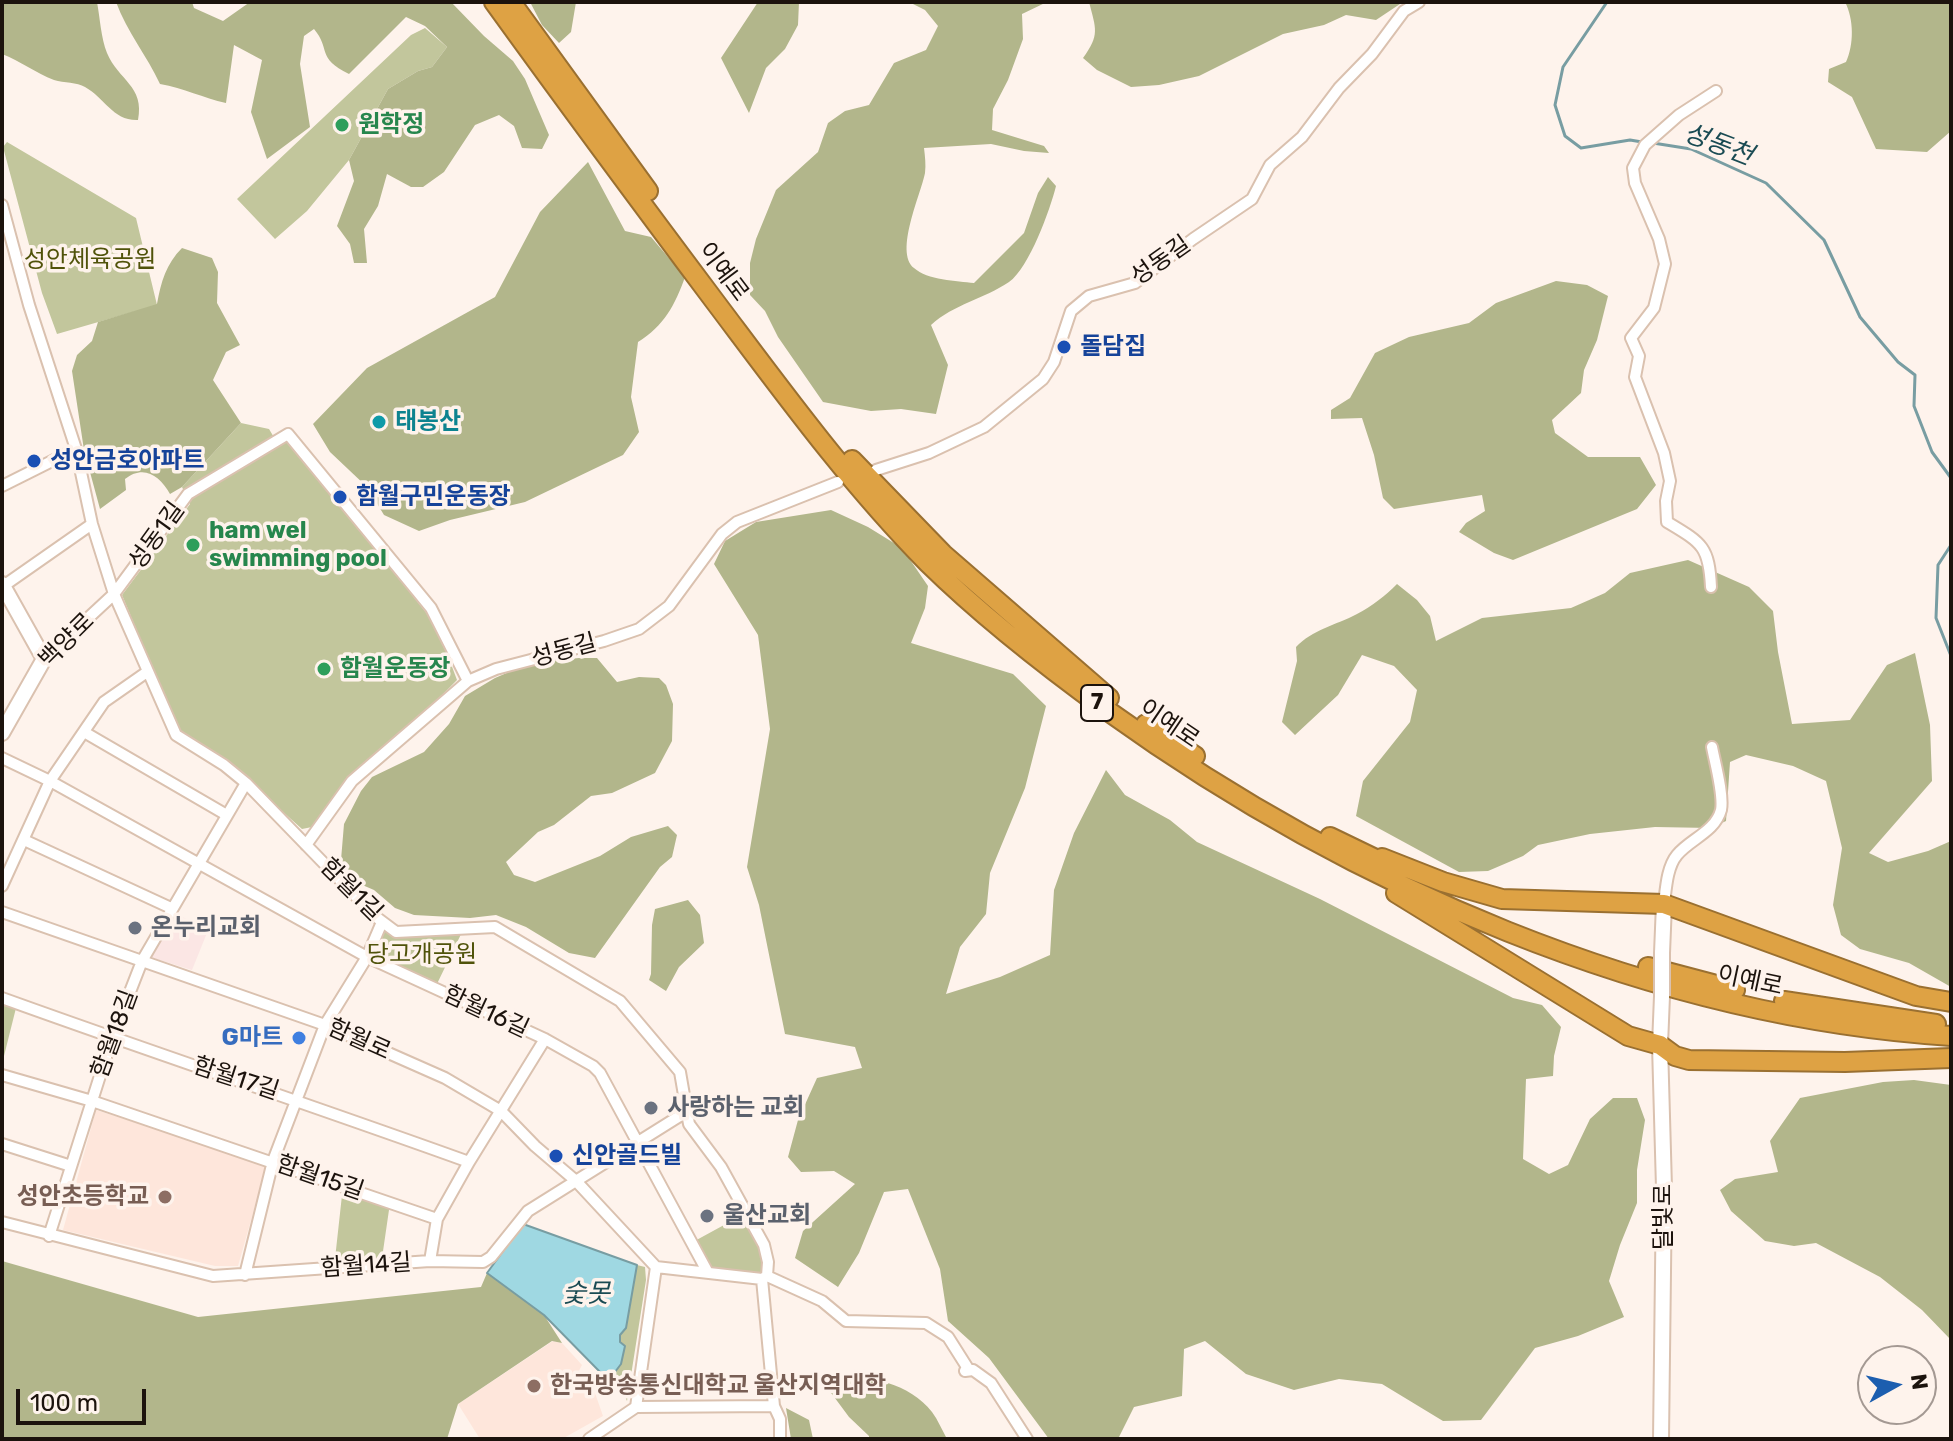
<!DOCTYPE html>
<html>
<head>
<meta charset="utf-8">
<style>
	body { margin:0 }
	#map { position:relative; width:1953px; height:1441px; overflow:hidden; background:#fef3ec; font-family:Rubik,sans-serif }
	canvas { display:block }
	.frame { position:absolute; inset:0; border:4px solid #1c130d; pointer-events:none }
	.north { position:absolute; left:1857px; top:1345px; width:80px; height:80px; box-sizing:border-box; background:#fef3ec; border:2px solid #a49993; border-radius:50%; rotate:82deg; font-size:22px; font-weight:700; line-height:32px; text-align:center; color:#1c130d }
	.north::after { content:''; display:block; margin:auto; width:28px; height:36px; background:#1c5eaf; clip-path:polygon(50% 0,100% 100%,50% 72%,0 100%) }
	.scale { position:absolute; left:16px; top:1389px; width:130px; height:36px; box-sizing:border-box; border:4px solid #1c130d; border-top:0; padding-left:10px; font-size:24px; line-height:28px; white-space:nowrap; color:#1c130d; -webkit-text-stroke:6px #fef3ec; paint-order:stroke }
</style>
</head>
<body>
<div id="map">
<canvas width="1953" height="1441"></canvas>
<div class="frame"></div>
<div class="north">N</div>
<div class="scale">100 m</div>
</div>
<script>
const context = document.querySelector('canvas').getContext('2d');
context.lineJoin = 'round';
function paint(path, color) { context.fillStyle = color; context.fill(path, 'evenodd'); }
function strokePath(path, color, width, dash) { context.strokeStyle = color; context.lineWidth = width; context.lineCap = dash ? 'butt' : 'round'; context.setLineDash(dash || []); context.stroke(path); }
function drawText(font, color, halo, rows, align = 'center') {
  context.font = font + ' Rubik,"Noto Sans KR",sans-serif'; context.lineWidth = 7; context.setLineDash([]); context.textBaseline = 'middle'; context.strokeStyle = halo; context.fillStyle = color; for (const [text, x, y, turn = 0] of rows) {
    context.save(); context.translate(x, y); context.rotate((+turn || 0) * Math.PI / 180); context.textAlign = isNaN(turn) ? turn : align; if (halo) context.strokeText(text, 0, 0); context.fillText(text, 0, 0); context.restore();
  }
}
paint(new Path2D(`
	M175,914L209,928L192,970L150,957Z`), '#fbe6e4');
paint(new Path2D(`
	M96,1110L267,1164L238,1266H215L63,1230Z
	M553,1341L562,1343L582,1365L574,1380L595,1393L603,1416L562,1439H480L458,1404Z`), '#fee6db');
paint(new Path2D(`
	M425,28L447,47L432,67L418,71L388,89L349,160L307,211L275,239L237,199L411,35Z
	M7,142L136,218L157,305L57,334L42,293L3,147Z
	M241,423L269,429L278,444L286,442L293,446L428,615L448,656L457,680L312,827L302,829L225,760L180,734L122,595L190,504L182,487Z
	M382,924L396,932L464,928L435,988L367,957Z
	M2,1003L16,1008L2,1064Z
	M343,1186L390,1203L381,1265L334,1268Z
	M746,1213L764,1245L767,1276L707,1271L691,1243Z
	M637,1265L645,1267L646,1280L627,1401L615,1372L621,1364L625,1347L620,1342V1335L626,1328Z`), '#c2c69c');
paint(new Path2D(`
	M2,2H97C100,18 101,38 107,53C118,80 145,86 138,120C113,121 105,98 85,87C77,82 64,83 54,80C36,73 20,61 2,54Z
	M116,2H192L194,8L223,21L250,2H451L484,36L513,61L525,79L549,135L542,149L522,148L514,126L499,115L475,125L444,172L423,187H411L387,174L378,206L364,229L367,263H354L350,244L337,226L354,181L349,160L388,89L418,71L432,67L447,47L425,26L406,17L349,74C316,58 331,49 314,29L304,36L300,64L310,127L267,159L251,112L262,60L234,45L226,103C203,98 184,88 160,84C147,56 127,32 116,2Z
	M530,2H576L571,32L559,43L542,25Z
	M758,2H799L798,25L785,49L766,68L749,113L721,58Z
	M909,2H1047L1022,14L1023,39L1008,80L993,109L992,130L1044,146L1049,153L1024,151L991,144L924,148C925,156 926,165 925,173C921,194 894,252 914,268C927,280 957,281 974,283L1024,233L1038,193L1048,177L1056,186C1050,210 1029,268 1009,282C984,299 954,304 931,325L948,365L936,414L901,409L871,411L823,402L778,337L765,311L750,295V263L756,239L776,190L818,152L828,123L845,111L869,105L894,63L926,50L938,26L925,10Z
	M1089,2H1403L1376,20L1346,15L1324,25L1283,34L1199,76L1159,85L1131,87L1097,70L1083,58C1100,35 1096,29 1089,2Z
	M1845,2H1951V131L1927,152L1876,149L1852,97L1828,82L1829,69L1846,62C1854,45 1854,19 1845,2Z
	M588,162L625,231L651,237L685,277C675,305 664,326 638,342L631,397L639,432L623,455L525,502L450,520L419,531L384,515L367,487L330,452L313,424L367,368L495,297L540,212Z
	M182,248L212,258L218,272L217,303L240,345L226,352L213,380L241,423L182,487L170,494C160,476 144,464 125,479L126,490L100,509L84,450L72,371L77,355L92,341L98,322L157,304C161,282 166,264 182,248Z
	M1556,281L1587,285L1608,296L1597,340L1584,370L1581,393L1552,420L1555,433L1588,457H1640L1656,485L1637,509L1513,560L1494,553L1459,532L1466,523L1485,511L1482,495L1394,509L1383,498L1374,455L1362,418L1331,419V410L1350,398L1375,353L1409,337L1469,323L1496,303Z
	M831,510L868,527L902,548L928,586L925,608L911,643L1013,674L1046,706L1025,788L990,873L986,914L960,947L946,994L1000,977L1050,955L1054,890L1074,833L1106,770L1125,795L1170,820L1197,842L1320,899L1513,998L1542,1005L1561,1027L1554,1056L1553,1076L1526,1079L1523,1159L1549,1174L1568,1165L1590,1119L1613,1098H1637L1645,1120L1637,1170V1203L1620,1245L1609,1281L1624,1317L1578,1336L1535,1348L1481,1420L1443,1421L1382,1384L1339,1379L1294,1390L1246,1374L1205,1341L1184,1349L1182,1396L1134,1407L1118,1439H1049L989,1358L948,1321L940,1269L908,1189L884,1192L859,1253L838,1287L795,1258L803,1231L855,1184L834,1171L801,1172L788,1157L798,1120L817,1078L862,1068L855,1047L785,1034L759,905L747,867L770,729L758,635L714,564L725,541L756,522Z
	M1688,560L1749,587L1773,611L1778,652L1792,724L1850,720L1887,665L1915,653L1930,725L1932,781L1869,853L1888,862L1928,851L1951,841V987L1909,963L1860,949L1841,935L1833,905L1842,848L1826,781L1793,766L1746,755L1730,762L1726,821L1711,828L1655,827L1590,834L1538,845L1523,856L1488,871L1459,872L1356,816L1363,781L1410,722L1417,690L1394,666L1362,655L1338,695L1295,735L1282,722L1297,661L1296,647C1312,630 1336,625 1357,614C1372,606 1385,596 1397,584L1417,600L1430,616L1436,641L1482,618L1571,608L1605,593L1630,573Z
	M579,658H597L617,682L639,677L659,678L666,685L673,704L672,741L655,773L612,793L591,796L554,825L538,832L506,862L514,875L535,882L600,856L631,837L668,826L677,835L672,857L660,867L595,958L569,953L526,927L496,915L470,918L414,915L395,908L374,890L360,884L341,860L344,824L361,791L372,777L424,752L449,724L465,696L495,678L530,663Z
	M688,900L700,915L704,943L679,967L666,991L649,980L651,974L652,925L655,909Z
	M1914,1080L1951,1085V1340L1922,1310L1880,1277L1816,1243L1794,1246L1765,1241L1731,1211L1720,1190L1735,1179L1778,1172L1770,1141L1800,1098L1883,1082Z
	M2,1261L198,1317L481,1287L487,1273L544,1315L562,1343L552,1341L458,1404L447,1439H2Z
	M835,1375C869,1376 910,1383 932,1412C938,1420 942,1430 947,1439H869V1436L849,1417L826,1386Z
	M786,1408L809,1420L813,1439H791Z`), '#b2b68b');
const water = new Path2D(`
	M523,1224L637,1265L626,1328L620,1335V1342L625,1346L621,1364L615,1372L602,1374L544,1315L487,1273Z`);
paint(water, '#9fd8e2');
strokePath(water, '#789da2', 2);
strokePath(new Path2D(`
	M1607,2L1563,67L1555,105L1565,136L1581,148L1630,140L1642,142
	M1653,143L1691,149L1766,183L1824,240L1860,317L1898,362L1915,375L1914,406L1932,452L1951,478
	M1951,545L1938,565L1936,618L1951,656`), '#789da2', 3);
const street = new Path2D(`
	M2,205L29,305L76,449L92,524L114,594L176,735L224,765L246,783L376,917L396,932L495,927L620,1001L680,1072L689,1124L721,1167L764,1245L768,1262L767,1276L762,1279L774,1406L780,1419V1439
	M876,470L929,453L984,427L1043,379L1054,362L1071,311L1089,296L1135,283L1193,239L1252,199L1270,165L1302,137L1339,88L1372,54L1404,11L1419,2
	M2,486L76,449
	M2,587L92,524
	M1711,587C1709,546 1702,543 1667,522L1666,501L1670,481L1664,453L1635,377L1639,356L1631,338L1654,308L1665,264L1659,239L1635,183L1633,168L1645,145L1679,115L1716,91
	M44,659L114,594L188,494L288,434L431,608L468,681
	M84,732L225,814
	M2,758L50,781L367,957L545,1039L593,1066L600,1073L707,1271
	M24,840L171,908
	M306,845L352,781L468,681L496,669L604,641L639,629L669,606L722,534L737,522L838,482
	M2,886L50,781L104,702L147,672
	M1664,904C1666,888 1667,867 1677,855C1690,839 1715,832 1721,810C1724,795 1715,763 1712,747
	M2,912L325,1025L445,1078L501,1111L535,1146L576,1181L656,1267L762,1279
	M2,998C157,1054 314,1106 469,1162
	M2,1075L92,1101L437,1219
	M2,1144L71,1166
	M2,1222L213,1276L430,1261L483,1262L491,1257L528,1211L686,1112
	M49,1236L112,1038L142,961L246,783
	M430,1261L437,1219L469,1162L545,1039
	M245,1275L273,1161L325,1025L367,957L382,922
	M767,1276L822,1301L846,1321L926,1323L948,1337L967,1367L965,1371L973,1370L991,1383L1027,1439
	M636,1407L774,1406
	M589,1439L636,1407L656,1267`);
const secondary = new Path2D(`
	M2,584L44,659L2,733
	M1662,953L1664,904
	M1661,1439L1664,1188L1660,1045L1662,996`);
const highway = new Path2D(`
	M494,2C567,103 641,203 716,303C783,392 849,483 928,563C983,617 1046,666 1108,711C1350,885 1651,1017 1951,1036
	M511,2L648,191
	M852,460L943,554L1109,698
	M1146,724L1195,756
	M1330,837L1390,866
	M1382,858L1443,882L1502,899L1664,904L1916,996L1951,1002
	M1396,893L1628,1036L1660,1045L1675,1056L1689,1060L1845,1062L1951,1058
	M1648,967L1735,990
	M1784,1001L1936,1024`);
strokePath(street, '#dac1af', 14);
strokePath(secondary, '#dac1af', 18);
strokePath(highway, '#9a7031', 22);
strokePath(street, '#fff', 10);
strokePath(secondary, '#fff', 14);
strokePath(highway, '#dea244', 18);
const secondaryBridge = new Path2D(`
	M1662,996V953`);
strokePath(secondaryBridge, '#dac1af', 18, []);
strokePath(secondaryBridge, '#fff', 14);
for (const [x, y, r, color] of [
	[342,125,8,"#2e9e5b"],
	[1064,347,8,"#1a4fb4"],
	[379,422,8,"#0f9aa8"],
	[34,461,8,"#1a4fb4"],
	[340,497,8,"#1a4fb4"],
	[193,545,8,"#2e9e5b"],
	[324,669,8,"#2e9e5b"],
	[135,928,8,"#6b7280"],
	[299,1038,8,"#3f7fe0"],
	[651,1108,8,"#6b7280"],
	[556,1156,8,"#1a4fb4"],
	[165,1197,8,"#8d6e63"],
	[707,1216,8,"#6b7280"],
	[534,1386,8,"#8d6e63"]
]) { const dot = new Path2D(); dot.arc(x, y, r, 0, 2 * Math.PI); context.fillStyle = color; context.fill(dot); strokePath(dot, '#fef3ec', 3); }
for (const [x, y, w] of [
	[1097,703,32]
]) { const box = new Path2D(); box.roundRect(x - w / 2, y - 18, w, 36, 6); context.fillStyle = '#fef3ec'; context.fill(box); strokePath(box, '#1c130d', 2); }
drawText('bold 22px', '#1c130d', null, [
	["7",1097,703]
]);
drawText('bold 24px', '#27864d', '#fef3ec', [
	["원학정",358,125],
	["ham wel",209,531],
	["swimming pool",209,559],
	["함월운동장",340,669]
], 'left');
drawText('24px', '#50530a', '#fef3ec', [
	["성안체육공원",90,260],
	["당고개공원",422,955]
]);
drawText('24px', '#1c130d', '#fef3ec', [
	["성동길",1161,261,-35],
	["이예로",723,272,53],
	["성동1길",157,536,-54],
	["백양로",67,641,-45],
	["성동길",564,651,-15],
	["이예로",1169,724,34],
	["함월1길",351,890,45],
	["이예로",1750,981,12],
	["함월16길",486,1012,25],
	["함월18길",115,1034,-70],
	["함월로",359,1040,24],
	["함월17길",236,1079,18],
	["함월15길",320,1178,19],
	["달빛로",1664,1217,-90],
	["함월14길",366,1266,-4]
]);
drawText('bold 24px', '#164399', '#fef3ec', [
	["돌담집",1080,347],
	["성안금호아파트",50,461],
	["함월구민운동장",356,497],
	["신안골드빌",572,1156]
], 'left');
drawText('bold 24px', '#0d838f', '#fef3ec', [
	["태봉산",395,422]
], 'left');
drawText('bold 24px', '#5b616d', '#fef3ec', [
	["온누리교회",151,928],
	["사랑하는 교회",667,1108],
	["울산교회",723,1216]
], 'left');
drawText('bold 24px', '#366cbe', '#fef3ec', [
	["G마트",283,1038]
], 'right');
drawText('bold 24px', '#785e54', '#fef3ec', [
	["성안초등학교",149,1197],
	["한국방송통신대학교 울산지역대학",550,1386,"left"]
], 'right');
drawText('italic 26px', '#1a4b53', '#fef3ec', [
	["성동천",1718,145,21],
	["숯못",586,1294]
]);
</script>
</body>
</html>
